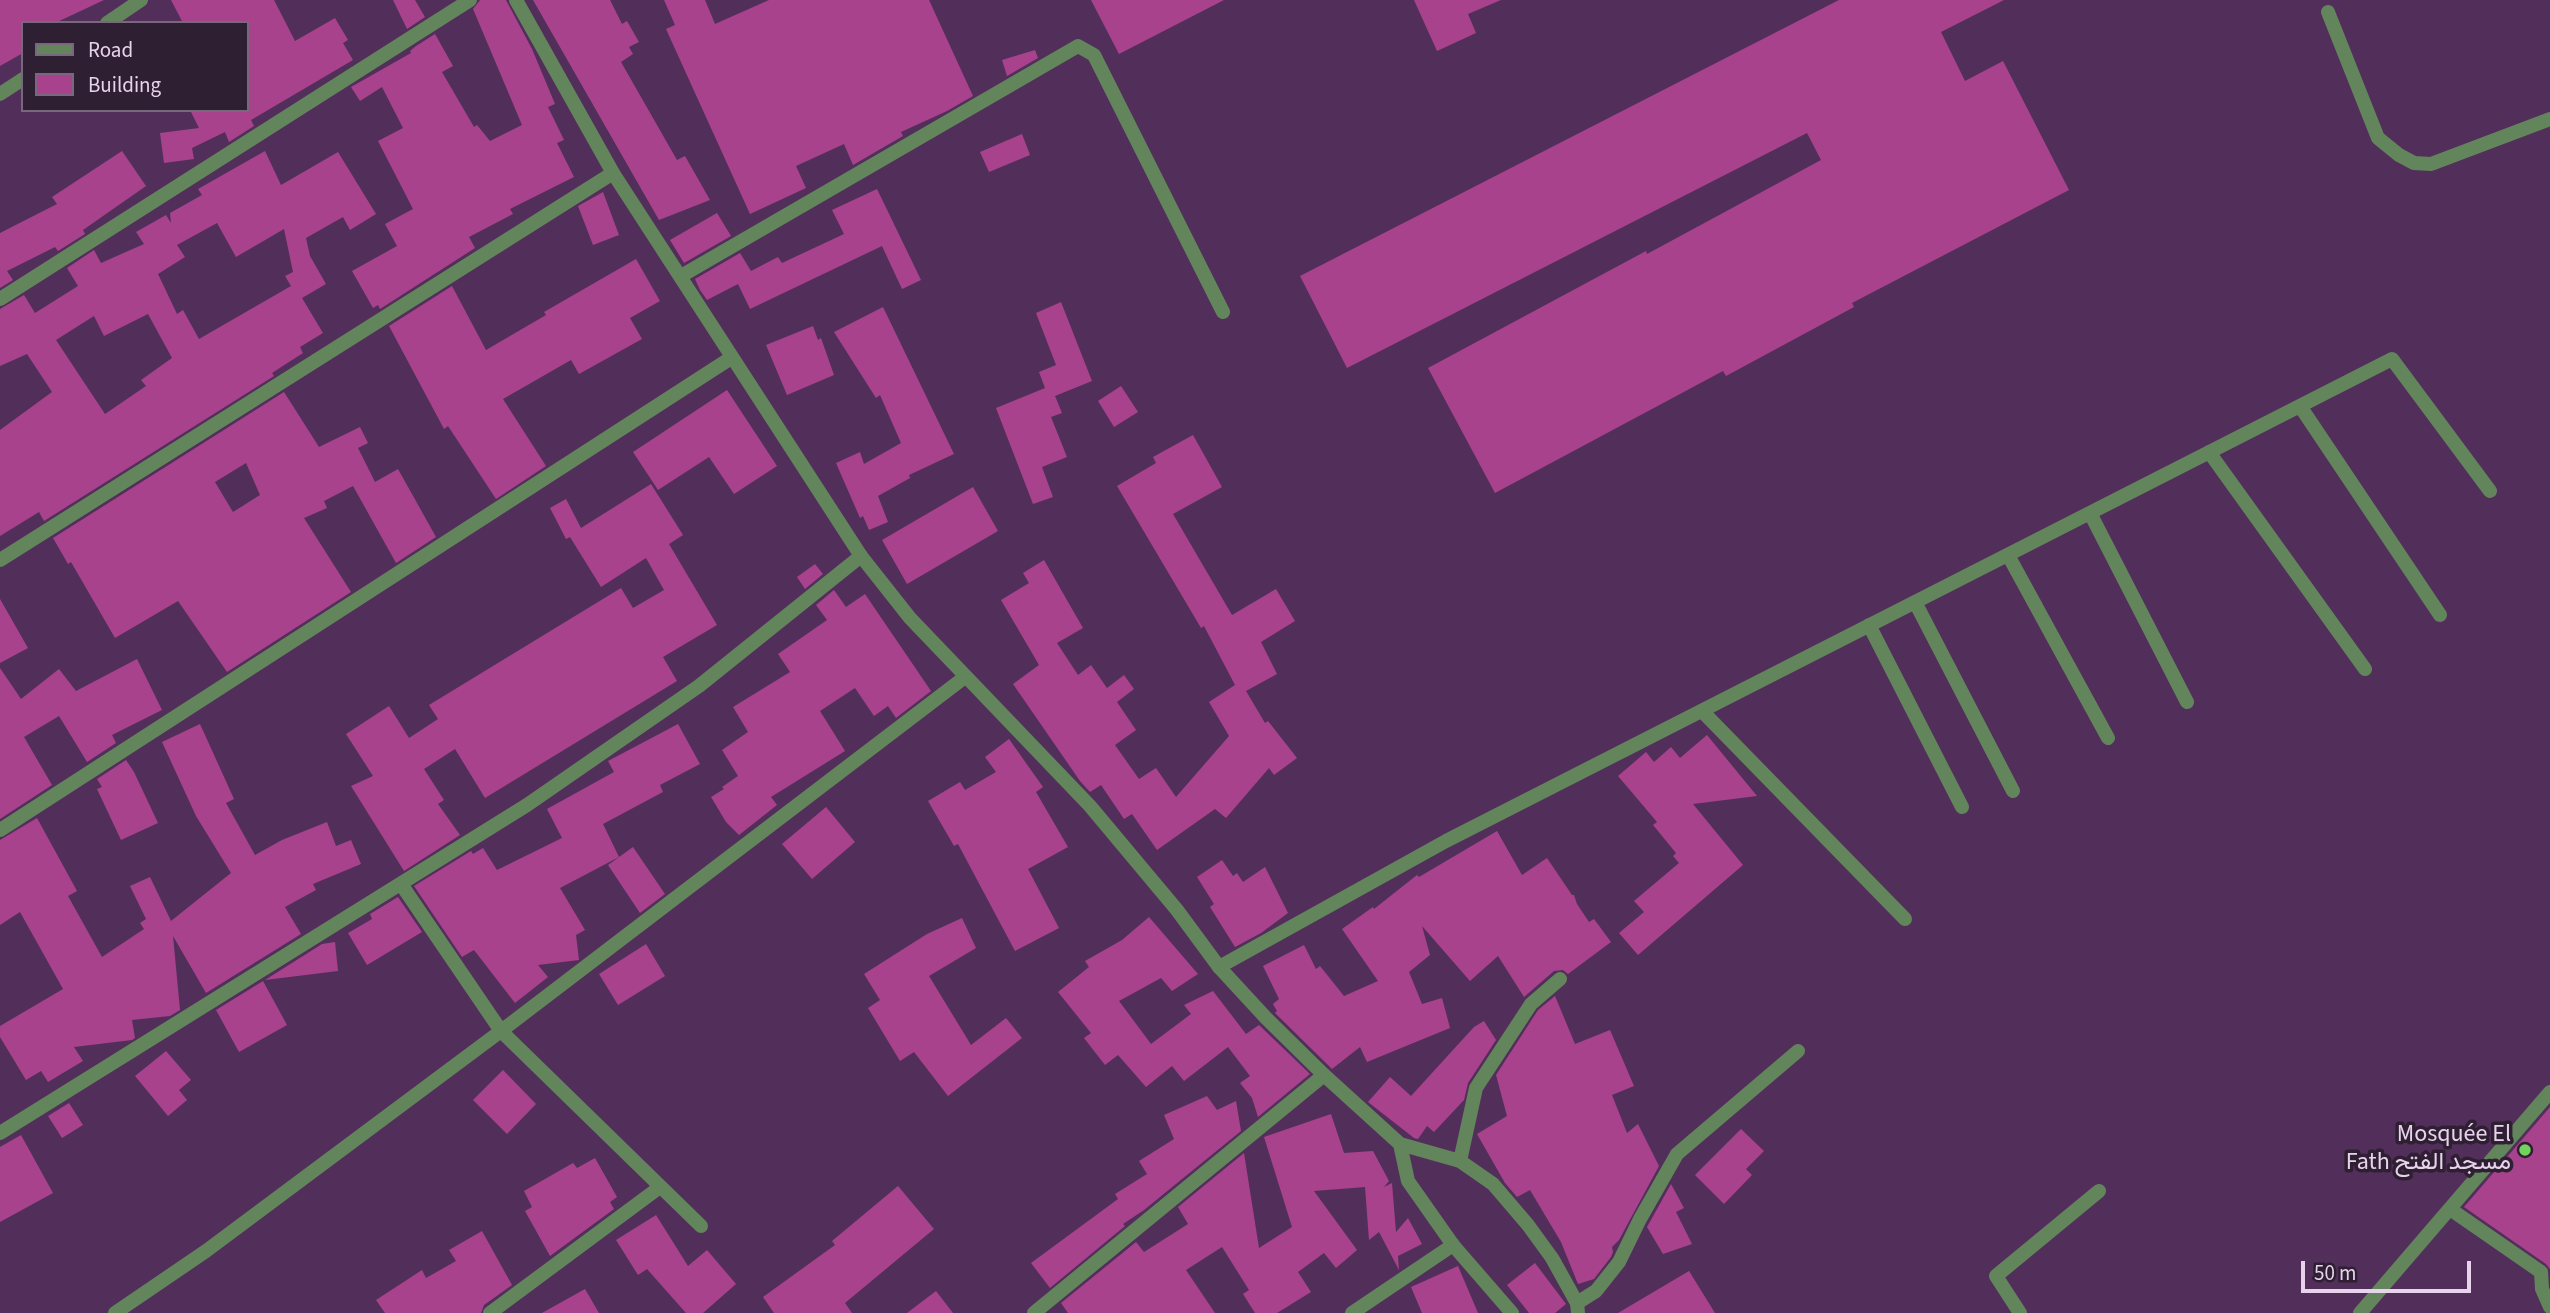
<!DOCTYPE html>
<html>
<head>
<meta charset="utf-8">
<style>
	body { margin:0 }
	#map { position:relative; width:2550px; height:1313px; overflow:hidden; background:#522f5a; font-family:"Source Sans 3",sans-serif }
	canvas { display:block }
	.legend { position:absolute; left:21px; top:21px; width:228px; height:91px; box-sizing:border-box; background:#2f1f32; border:2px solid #79677d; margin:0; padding:9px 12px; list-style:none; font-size:21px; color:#e8d3ed }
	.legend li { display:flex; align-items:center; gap:14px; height:35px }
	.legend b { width:35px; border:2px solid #79677d }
	.scale { position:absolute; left:2301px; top:1261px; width:170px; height:32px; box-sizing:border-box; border:4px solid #e8d3ed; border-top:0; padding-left:9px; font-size:21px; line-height:24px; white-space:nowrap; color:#e8d3ed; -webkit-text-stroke:5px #2f1f32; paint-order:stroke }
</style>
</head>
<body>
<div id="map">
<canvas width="2550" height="1313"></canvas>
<ul class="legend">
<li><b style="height:9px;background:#63855c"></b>Road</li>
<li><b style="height:19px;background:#a9428c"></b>Building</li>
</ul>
<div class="scale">50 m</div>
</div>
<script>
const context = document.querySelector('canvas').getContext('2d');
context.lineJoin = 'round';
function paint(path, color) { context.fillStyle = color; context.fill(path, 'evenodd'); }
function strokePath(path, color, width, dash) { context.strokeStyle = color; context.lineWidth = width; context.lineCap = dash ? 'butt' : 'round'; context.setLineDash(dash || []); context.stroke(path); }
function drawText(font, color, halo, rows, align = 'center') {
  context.font = font + ' "Source Sans 3",Vazirmatn,sans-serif'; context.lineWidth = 7; context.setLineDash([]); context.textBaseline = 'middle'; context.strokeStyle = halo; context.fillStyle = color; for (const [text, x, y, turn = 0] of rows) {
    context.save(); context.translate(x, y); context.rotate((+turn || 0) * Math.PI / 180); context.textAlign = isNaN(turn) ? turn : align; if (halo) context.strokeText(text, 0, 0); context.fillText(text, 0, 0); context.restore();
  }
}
paint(new Path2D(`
	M0,0H104L55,23H23V53L0,66Z
	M171,0H274L295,41L335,18L348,40L343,43L353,60L251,120L254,126L229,142L225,132L192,148L194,159L164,163L160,133L199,128L190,110H247V23H183Z
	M393,0H415L425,17L407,29Z
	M480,0H506L532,49L555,104L548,107L564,140L557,143L574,177L510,209L513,214L469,237L475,248L380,309L378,305L373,308L352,271L397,246L385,224L413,209L378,141L403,128L382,87L360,101L351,87L411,53L410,51L416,46L435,34L453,66L442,72L474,127L477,125L490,141L522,125L473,9Z
	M533,0H610L622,24L627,21L639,42L629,47L633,54L621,62L677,160L685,156L710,200L659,220Z
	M664,0H705L715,24L769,0H929L973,96L947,111L901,132L903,136L853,165L844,144L796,166L806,188L750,214L666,29L675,25Z
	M1091,0H1224L1119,54Z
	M1414,0H1501L1468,14L1476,33L1437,51Z
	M1839,0H2004L1941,32L1965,81L2003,61L2069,190L1852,303L1854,307L1726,376L1723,371L1495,493L1428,368L1646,251L1647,254L1821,160L1807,133L1347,368L1300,276Z
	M1035,50L1038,58L1007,76L1002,60Z
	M1022,134L1030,155L989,172L980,152Z
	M122,151L146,186L83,230L85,234L58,251L55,247L7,271L13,280L0,288V233L57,204L52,197Z
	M265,151L281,185L338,152L376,214L350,230L343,217L306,238L310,256L326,284L302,298L323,333L300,347L303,353L272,373L274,376L44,521L39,512L0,536V430L52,392L27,354L0,366V309L24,295L35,313L78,286L67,268L94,250L101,263L144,244L136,232L166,215L171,223L170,213L202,195L198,189ZM217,223L236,257L284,229L293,272L285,276L291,286L199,339L183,310L177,314L158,274L185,257L177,245ZM148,314L172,358L141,380L146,386L105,414L56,340L94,316L104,336Z
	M877,189L921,280L902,289L882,246L750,309L738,284L707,300L700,290L695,279L740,253L751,271L778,257L782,263L844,234L832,210Z
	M603,192L619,235L593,245L578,206Z
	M717,213L731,236L684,263L670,240Z
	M636,259L660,301L630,318L642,339L579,374L571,360L503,399L546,466L496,499L448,426L444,429L389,326L452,286L486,350L546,315L544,312Z
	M1061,302L1092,381L1055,396L1062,413L1051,417L1067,457L1042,467L1053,497L1033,504L996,408L1045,388L1039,372L1056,365L1036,313Z
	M883,307L954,454L909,475L910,478L878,496L888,522L869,530L863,516L860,518L836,463L860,452L864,464L901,443L880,395L876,398L834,332Z
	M813,326L818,340L821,338L834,375L787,395L766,345Z
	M1121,386L1138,412L1114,427L1098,401Z
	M727,390L777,466L734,494L709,457L658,490L633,452Z
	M284,392L319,447L360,427L368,443L358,448L375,482L398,469L436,537L396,563L353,486L324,501L327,508L304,518L351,592L227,672L178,601L115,638L71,562L68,564L53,538ZM246,463L260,495L233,512L215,482Z
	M1193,435L1222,487L1173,514L1232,615L1276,589L1295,621L1261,642L1277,674L1246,691L1265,723L1268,721L1297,758L1274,775L1269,768L1226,818L1215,809L1157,850L1132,814L1124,819L1101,785L1090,792L1080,781L1013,684L1039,665L1001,600L1029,583L1023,573L1044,560L1083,628L1057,643L1078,675L1091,665L1107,688L1124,675L1134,689L1117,702L1136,730L1115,745L1139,779L1156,768L1176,797L1229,736L1209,702L1235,685L1204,626L1201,628L1117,486L1156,463L1153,457Z
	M651,484L683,535L669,544L717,625L663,657L677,681L485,798L455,749L424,769L444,800L438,804L460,835L404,871L351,786L373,776L346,734L389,706L409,738L438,719L429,705L621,588L633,608L664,590L646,558L601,587L570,537L566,539L550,508L566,499L581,528Z
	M973,487L998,531L907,584L882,540Z
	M815,564L823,574L805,589L797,577Z
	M834,590L846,607L865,594L931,691L896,718L888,706L874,716L855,688L820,711L845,751L771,797L777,805L739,835L726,822L711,797L724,789L722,787L738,776L722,750L748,732L733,707L790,672L778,654L827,620L816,605Z
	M0,599L28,648L0,663Z
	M137,659L162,710L112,735L116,743L87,762L59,716L24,737L52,785L0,819V668L21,699L59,669L76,691Z
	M200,724L234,799L226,803L255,855L282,840L327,822L336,846L351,840L361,864L313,884L316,890L285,907L301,934L206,993L173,936L180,1010L170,1016L132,1020L135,1038L132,1040L74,1047L83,1061L48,1082L41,1071L26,1080L0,1037V1026L63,989L20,912L0,925V840L37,818L77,891L68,896L102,957L144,929L140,923L146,919L130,886L150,877L171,921L231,873L196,816L162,742Z
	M678,724L700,764L660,785L663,792L603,824L619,857L560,888L585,930L576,935L579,960L538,965L548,977L515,1003L474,950L462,957L414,886L471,851L473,854L483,848L497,870L562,838L547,809L614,772L608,761Z
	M1707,735L1757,796L1693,804L1743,865L1638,955L1619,933L1644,912L1634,901L1679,863L1673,856L1676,853L1653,825L1657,822L1618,776L1646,752L1654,762L1671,747L1680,758Z
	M1009,739L1043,787L1036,792L1068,847L1028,869L1059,928L1015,951L958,844L954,846L928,801L960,782L965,790L996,772L985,757Z
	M126,760L134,772L158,823L121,840L97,789L102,787L97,779Z
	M826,807L855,842L812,879L782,844Z
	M1497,831L1522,875L1547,858L1572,895H1574L1577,904L1589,922L1594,919L1611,942L1568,974L1563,970L1554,971L1524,997L1498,956L1470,981L1422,926L1430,955L1409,972L1422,1004L1442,998L1450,1028L1367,1062L1360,1047L1332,1069L1275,1013L1277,1011L1273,1004L1279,999L1263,966L1304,945L1316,969L1320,966L1344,996L1378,981L1342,929L1373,907L1374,909L1417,875L1419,877Z
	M633,847L665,894L640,913L608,865Z
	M1222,860L1233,876L1237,873L1243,882L1265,867L1288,913L1261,933L1235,947L1210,907L1214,904L1197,877Z
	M398,897L422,932L367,965L348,933L372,919L370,914Z
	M1149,917L1198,974L1172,991L1161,978L1119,1001L1151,1044L1191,1014L1184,1005L1213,991L1246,1034L1259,1025L1310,1074L1258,1117L1252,1098L1240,1083L1250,1076L1228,1047L1184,1081L1172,1066L1146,1087L1118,1055L1105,1065L1084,1038L1091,1033L1058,992L1089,967L1085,961L1122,940Z
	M962,918L976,948L929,976L971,1045L1006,1018L1022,1038L948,1096L914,1052L900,1061L868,1008L880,1000L864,974L927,934Z
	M335,942L338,971L265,980L322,944Z
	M646,944L665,976L618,1005L599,974Z
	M263,981L287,1025L239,1052L216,1010Z
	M1555,996L1575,1044L1610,1030L1634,1086L1612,1095L1627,1133L1638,1124L1659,1166L1619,1240L1612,1247L1613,1252L1611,1257L1594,1279L1578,1284L1561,1242L1530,1190L1517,1197L1505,1183L1477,1134L1507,1116L1496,1075L1538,1010Z
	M1484,1021L1496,1040L1468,1083L1464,1100L1434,1132L1427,1126L1418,1139L1414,1138L1368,1102L1390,1077L1411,1096L1474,1027Z
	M166,1051L191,1080L179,1090L187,1100L168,1116L135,1076Z
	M503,1070L536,1104L507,1134L473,1100Z
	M1207,1096L1217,1110L1236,1101L1241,1131L1144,1210L1123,1224L1125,1226L1050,1288L1031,1263L1118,1199L1115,1194L1147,1174L1139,1161L1174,1139L1164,1115Z
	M69,1103L83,1125L62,1138L48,1116Z
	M2550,1107V1269L2546,1264L2464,1207Z
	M1331,1114L1344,1153L1373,1151L1389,1181L1384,1187L1392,1183L1396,1232L1408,1218L1422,1244L1398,1256L1399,1270L1379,1232L1369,1240L1365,1187L1314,1191L1357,1250L1336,1268L1324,1253L1298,1272L1311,1292L1277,1313H1255L1243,1294L1249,1290L1222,1247L1186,1270L1215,1313H1068L1061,1303L1136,1242L1144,1252L1188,1224L1178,1207L1244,1153L1259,1248L1292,1227L1264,1137Z
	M1741,1129L1764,1151L1746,1169L1752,1175L1724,1204L1695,1175Z
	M21,1135L53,1193L0,1222V1147Z
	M595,1158L617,1197L610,1202L614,1209L550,1256L525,1211L532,1207L524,1191L573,1163L577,1168Z
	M1671,1184L1684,1208L1676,1212L1692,1244L1663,1254L1647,1227Z
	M898,1186L934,1229L845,1303L852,1313H774L763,1297L835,1245L832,1241Z
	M656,1215L688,1266L707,1250L736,1284L703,1313H686L647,1269L638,1275L616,1240Z
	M482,1231L512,1285L484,1305L481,1313H385L376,1300L422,1270L426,1278L456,1261L449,1250Z
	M1535,1263L1566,1304L1555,1313H1529L1507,1285Z
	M1458,1266L1478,1313H1422L1411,1287Z
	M1689,1271L1715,1313H1618Z
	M585,1289L599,1313H542Z
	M936,1291L953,1313H907Z`), '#a9428c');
strokePath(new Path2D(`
	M2450,1209L2541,1272L2542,1289L2550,1307`), '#63855c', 14);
strokePath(new Path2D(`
	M2328,12L2378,138L2399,155L2414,163L2431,164L2550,119
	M107,23L141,0
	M0,94L23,79
	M681,276L1078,46L1094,55L1223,312
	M0,299L470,0
	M2300,406L2440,615
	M2209,452L2365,669
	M2090,513L2187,702
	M2008,555L2108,738
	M0,560L613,173
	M1915,602L2013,791
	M1869,625L1962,807
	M1702,711L1905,919
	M0,830L731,358
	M401,884L501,1031L701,1226
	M1219,967L1446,841L2392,359L2490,491
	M0,1133L527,805L699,686L861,556
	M1460,1161L1476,1088L1531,1004L1560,979
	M1577,1303L1596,1291L1619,1262L1640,1219L1677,1154L1798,1051
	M115,1313L206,1251L501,1031L965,677
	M490,1313L660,1187
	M1034,1313L1324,1075
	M1352,1313L1453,1245
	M2020,1313L1996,1276L2099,1191`), '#63855c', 14);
strokePath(new Path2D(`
	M516,0L613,173L861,556L910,618L1090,806L1177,910L1219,967L1266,1018L1324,1075L1400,1144L1460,1161L1493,1184L1528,1225L1552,1258L1577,1303L1578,1313
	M1400,1144L1408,1181L1453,1245L1512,1313
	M2360,1313L2550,1092`), '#63855c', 14);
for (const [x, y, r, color] of [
	[2525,1150,7,"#72d25e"]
]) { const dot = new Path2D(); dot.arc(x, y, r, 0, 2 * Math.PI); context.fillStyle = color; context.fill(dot); strokePath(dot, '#2f1f32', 2.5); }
drawText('24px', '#e8d3ed', '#2f1f32', [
	["Mosquée El",2511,1136],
	["Fath مسجد الفتح",2511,1164]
], 'right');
</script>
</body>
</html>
